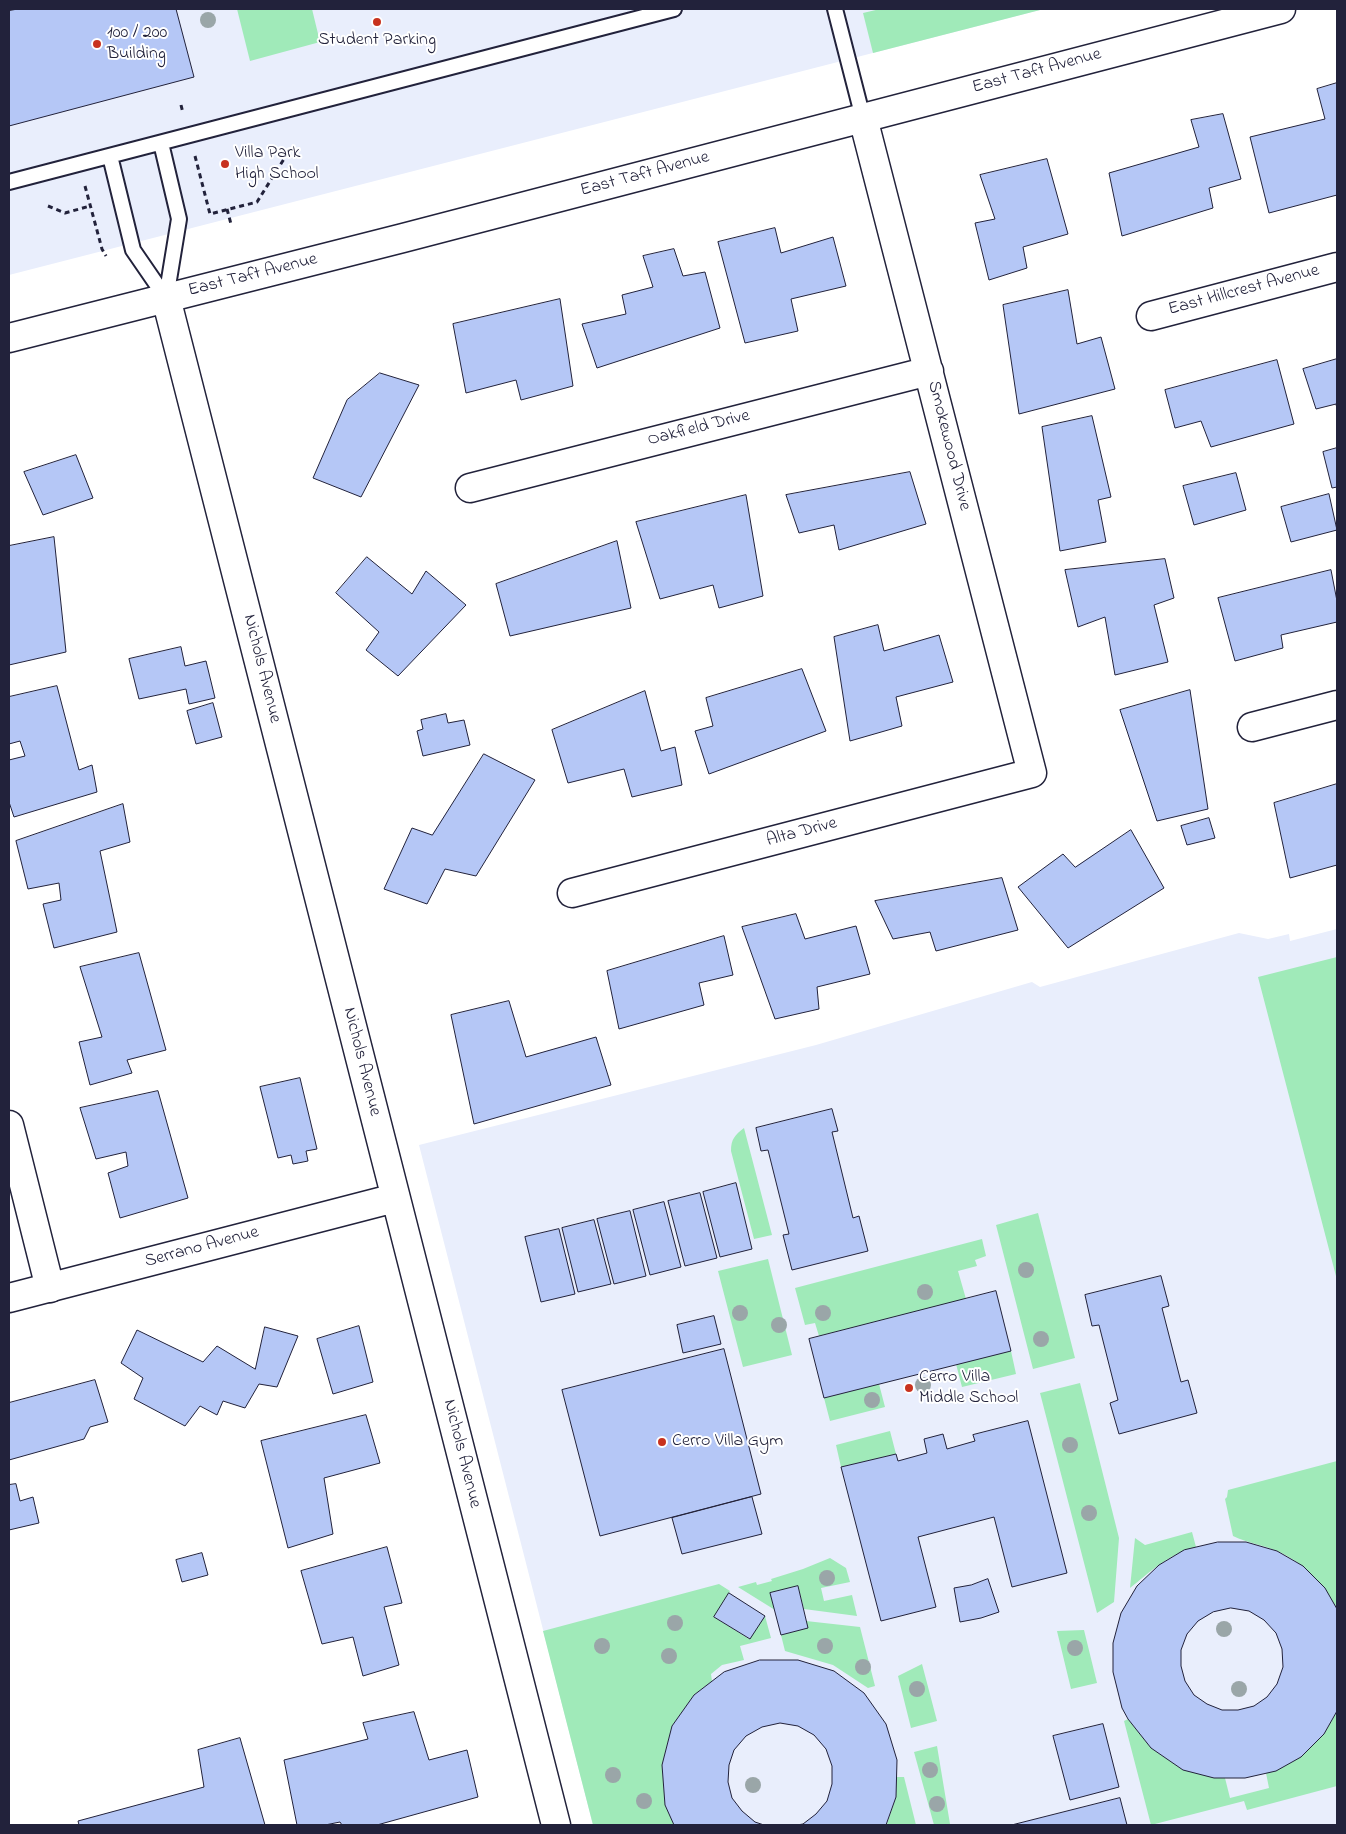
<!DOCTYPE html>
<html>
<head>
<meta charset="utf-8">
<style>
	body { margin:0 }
	#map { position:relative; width:1346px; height:1834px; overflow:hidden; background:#fff; font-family:"Indie Flower",sans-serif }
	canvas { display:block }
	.frame { position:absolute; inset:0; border:10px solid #22223b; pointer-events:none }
</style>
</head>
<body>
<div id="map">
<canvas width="1346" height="1834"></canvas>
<div class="frame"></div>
</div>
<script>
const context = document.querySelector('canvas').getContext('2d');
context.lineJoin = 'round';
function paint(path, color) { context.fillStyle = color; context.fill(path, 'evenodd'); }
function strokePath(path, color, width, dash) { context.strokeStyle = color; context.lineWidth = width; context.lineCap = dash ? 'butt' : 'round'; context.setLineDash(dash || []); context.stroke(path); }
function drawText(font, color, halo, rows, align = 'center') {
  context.font = font + ' "Indie Flower",sans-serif'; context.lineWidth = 4; context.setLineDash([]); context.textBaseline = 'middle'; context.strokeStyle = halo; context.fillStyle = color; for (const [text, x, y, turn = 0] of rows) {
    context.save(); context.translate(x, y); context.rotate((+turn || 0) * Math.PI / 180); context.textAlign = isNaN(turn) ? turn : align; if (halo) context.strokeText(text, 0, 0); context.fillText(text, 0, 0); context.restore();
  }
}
paint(new Path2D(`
	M9,9H1044L9,275Z
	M1337,929V1825H593L419,1145L816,1045L1032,982L1040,987L1239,933L1268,939L1289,934L1290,941Z`), '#e9eefc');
paint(new Path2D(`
	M237,9H312L320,42L250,61Z
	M880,9H1044L873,53L863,13Z
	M1337,957V1280L1258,977Z
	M744,1128L772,1235L754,1239L731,1151C731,1139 735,1135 744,1128Z
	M1038,1213L1075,1358L1033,1369L996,1225Z
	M982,1239L986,1256L975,1260L977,1266L958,1271L966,1299L819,1336L815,1323L805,1325L795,1288Z
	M768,1259L792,1355L743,1367L718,1271Z
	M1011,1351L1016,1374L962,1387L956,1364Z
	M1080,1383L1119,1538L1114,1602L1097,1613L1040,1393Z
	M879,1384L885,1407L830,1421L824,1398Z
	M890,1431L896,1454L841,1467L836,1445Z
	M1337,1461V1609C1322,1584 1305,1563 1277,1551C1263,1545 1248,1543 1233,1536L1225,1499L1227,1497L1228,1490Z
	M1192,1532L1196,1547C1170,1553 1150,1572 1130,1588L1135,1538L1145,1545Z
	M830,1558L846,1568L850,1582L821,1588L824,1601L852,1595L857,1616L804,1609L798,1586L770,1593L775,1610L738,1587L756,1582L757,1585L772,1581L771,1579L803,1569Z
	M719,1584L730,1591L714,1617L749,1639L765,1616L771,1638L740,1646L744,1660L722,1665L711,1674L712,1681L694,1695L672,1726L662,1765L665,1805L674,1825H593L543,1631Z
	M806,1621L860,1627L875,1686L868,1688L833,1665L785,1651L781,1635L808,1628Z
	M1084,1630L1097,1683L1071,1689L1057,1631Z
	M922,1664L937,1721L911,1728L898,1676Z
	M1337,1711V1786L1247,1810L1244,1801L1151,1825L1124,1721L1128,1719L1151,1748L1183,1770L1225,1778L1230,1798L1269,1788L1266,1773L1301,1757L1324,1734Z
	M937,1746L950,1824L934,1825L914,1752Z
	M896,1777H904L916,1825H888L887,1824L896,1797Z`), '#a0eab9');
const building = new Path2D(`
	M18,9H176L194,77L9,126V11Z
	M1337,83V195L1269,213L1250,137L1325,119L1317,89Z
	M1223,114L1241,179L1209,188L1213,208L1122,236L1109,173L1199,147L1191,120Z
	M1047,159L1068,234L1023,247L1027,268L989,280L975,223L995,219L980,175Z
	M775,228L781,253L833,237L846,286L791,299L798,331L745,343L718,242Z
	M674,249L683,276L705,272L720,328L597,368L582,324L626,314L622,295L653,287L643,256Z
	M1068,290L1077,344L1101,337L1115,389L1019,414L1003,305Z
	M560,299L573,386L521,400L516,380L466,393L453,324Z
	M1337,359V409L1336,404L1316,409L1303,369Z
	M1277,360L1294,424L1211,447L1201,421L1175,428L1165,390Z
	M380,373L419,385L361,497L313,478L347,400Z
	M1092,416L1111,497L1098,500L1106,542L1060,551L1042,427Z
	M1337,448V487L1332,488L1323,452Z
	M76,455L93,498L43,515L24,472Z
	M910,472L926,524L839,550L834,525L799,533L786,495Z
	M1236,473L1246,510L1194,525L1183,486Z
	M1329,494L1337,530L1291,542L1281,507Z
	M746,495L763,596L719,608L713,585L660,599L636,522Z
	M54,537L66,652L9,665V546Z
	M617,541L631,608L510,636L496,584Z
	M367,557L412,594L426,571L466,605L398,676L366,650L379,632L336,593Z
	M1165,559L1174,598L1154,605L1168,662L1115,675L1105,617L1078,627L1065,570Z
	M1331,570L1337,601V622L1281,635L1283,648L1235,661L1218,598Z
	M878,625L884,651L939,635L953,682L896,697L902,726L850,741L834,637Z
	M181,647L185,666L206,661L215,698L189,704L186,689L139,699L129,659Z
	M802,669L826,731L709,774L695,731L713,726L706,698Z
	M57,686L79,770L92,765L97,792L14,817L9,802V760L25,756L20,741L9,744V697Z
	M1190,690L1208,809L1157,821L1120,710Z
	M645,691L661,751L675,747L682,785L632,797L624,769L568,783L552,730Z
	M213,703L222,737L196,744L187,711Z
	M446,714L448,723L464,720L470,745L423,756L417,731L423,729L421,720Z
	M484,754L535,780L476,876L445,869L427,904L384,889L412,828L432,835Z
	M1337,784V865L1290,878L1274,803Z
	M123,804L130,842L100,851L117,932L54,948L43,904L61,900L59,883L28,889L16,841Z
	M1209,818L1215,838L1187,845L1181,826Z
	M1131,830L1164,888L1068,948L1018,887L1063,854L1075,867Z
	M1002,878L1018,930L936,951L930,932L893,939L875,901Z
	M796,914L805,939L856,926L870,974L817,987L819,1009L775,1019L742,927Z
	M724,936L733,975L699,983L704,1005L619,1029L607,971Z
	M139,953L166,1050L127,1060L132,1073L90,1085L79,1042L102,1037L80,967Z
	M509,1001L526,1057L596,1037L611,1085L474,1124L451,1015Z
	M300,1078L317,1149L306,1151L308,1161L293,1164L291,1155L278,1158L260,1087Z
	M158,1091L188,1198L120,1218L108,1173L128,1166L126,1152L96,1159L80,1108Z
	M832,1109L838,1131L832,1132L853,1218L859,1216L868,1251L792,1270L783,1235L789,1234L768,1150L761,1151L756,1128Z
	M736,1183L752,1249L720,1257L703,1192Z
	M700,1193L717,1258L685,1266L668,1201Z
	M664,1202L681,1267L650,1275L633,1210Z
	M630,1211L646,1276L614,1284L597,1219Z
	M594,1220L611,1284L578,1292L562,1228Z
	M559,1229L575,1294L541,1302L525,1237Z
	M1161,1276L1169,1306L1162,1308L1181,1382L1188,1380L1197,1413L1119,1434L1110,1403L1118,1400L1099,1325L1092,1326L1085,1295Z
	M996,1291L1011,1351L824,1398L809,1339Z
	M714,1316L721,1344L683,1353L677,1325Z
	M359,1326L373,1382L333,1394L317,1339Z
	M265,1327L298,1336L277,1387L259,1384L245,1408L223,1401L217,1415L200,1406L185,1426L134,1399L143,1378L121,1363L137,1330L203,1362L217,1346L255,1369Z
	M724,1349L761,1494L600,1536L562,1390Z
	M95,1380L108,1422L90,1427L84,1439L9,1460V1403Z
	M366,1415L380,1463L324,1478L333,1534L288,1548L261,1441Z
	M1028,1421L1067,1573L1012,1587L994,1517L918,1537L936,1607L881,1621L841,1467L896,1454L898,1461L927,1453L924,1439L943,1434L947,1449L975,1441L973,1435Z
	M16,1484L20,1501L33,1497L39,1523L9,1530V1485Z
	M752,1497L762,1534L682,1554L672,1518Z
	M1218,1542H1246L1277,1551L1303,1566L1325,1588L1337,1609V1711L1324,1734L1301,1757L1276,1771L1245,1778H1214L1183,1770L1151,1748L1128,1719L1122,1708L1113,1672V1643L1121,1613L1137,1586L1159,1565L1184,1550ZM1231,1608L1249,1611L1264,1620L1276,1633L1282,1649L1283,1667L1277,1684L1267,1697L1254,1706L1238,1710H1222L1207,1704L1194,1695L1185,1681L1181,1666V1650L1187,1634L1198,1621L1213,1612Z
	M387,1547L402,1603L384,1607L399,1665L363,1676L353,1637L322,1644L301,1571Z
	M202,1553L208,1575L182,1582L176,1560Z
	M988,1579L999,1612L981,1618L960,1622L954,1588L971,1585Z
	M798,1586L808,1628L781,1635L770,1593Z
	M729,1593L765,1616L750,1639L714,1617Z
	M760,1660H798L834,1671L864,1693L886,1724L897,1760L896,1797L886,1825H797L803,1824L816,1814L827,1801L832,1784V1766L826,1749L814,1735L798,1726L780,1723L762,1727L746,1736L734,1750L729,1765L728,1782L732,1798L742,1811L755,1822L764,1825H674L665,1805L662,1765L672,1726L694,1695L724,1672Z
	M414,1712L429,1760L467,1750L478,1797L377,1825H342L340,1822L325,1825H297L284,1760L368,1739L363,1723Z
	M1103,1724L1119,1787L1070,1800L1053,1736Z
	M240,1738L265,1825H79L78,1821L204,1787L198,1750Z
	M1120,1798L1127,1825H1012Z`);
paint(building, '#b5c7f6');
strokePath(building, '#22223b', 1);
const lane = new Path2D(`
	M835,9L863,118
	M161,143L179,219L166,298
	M110,156L133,250L166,298
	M9,182L674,9`);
const street = new Path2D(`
	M1151,316L1337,267
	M470,488L929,371
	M1252,727L1337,705
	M572,893L1032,773L863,118
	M9,1125L50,1288`);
const secondary = new Path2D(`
	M166,298L556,1825
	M9,338L403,238L1281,9
	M9,1298L395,1198`);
strokePath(lane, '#22223b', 18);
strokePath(street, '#22223b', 31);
strokePath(secondary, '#22223b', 31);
strokePath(new Path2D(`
	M181,105L183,113
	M195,156L210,214L257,202L289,151
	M85,186L102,249L106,256
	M48,206L65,213L90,206
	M227,209L231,224`), '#22223b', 3, [5, 4]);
strokePath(lane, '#fff', 14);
strokePath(street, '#fff', 28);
strokePath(secondary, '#fff', 28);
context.fillStyle = '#9aa6a8';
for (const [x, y] of [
	[208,20],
	[1026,1270],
	[925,1292],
	[740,1313],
	[823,1313],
	[779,1325],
	[1041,1339],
	[923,1385],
	[872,1400],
	[1070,1445],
	[1089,1513],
	[827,1578],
	[675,1623],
	[1224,1629],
	[602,1646],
	[825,1646],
	[1075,1648],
	[669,1656],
	[863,1667],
	[917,1689],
	[1239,1689],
	[930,1770],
	[613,1775],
	[753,1785],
	[644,1801],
	[937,1804]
]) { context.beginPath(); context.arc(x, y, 8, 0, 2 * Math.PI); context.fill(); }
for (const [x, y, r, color] of [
	[377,22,5,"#c8321e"],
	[97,44,5,"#c8321e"],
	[225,164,5,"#c8321e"],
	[909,1388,5,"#c8321e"],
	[662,1442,5,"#c8321e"]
]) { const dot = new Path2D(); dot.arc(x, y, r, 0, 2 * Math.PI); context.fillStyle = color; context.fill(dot); strokePath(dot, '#fff', 2); }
drawText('18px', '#22223b', '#fff', [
	["100 / 200",107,34],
	["Building",107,55],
	["Student Parking",377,41,"center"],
	["Villa Park",235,154],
	["High School",235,175],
	["Cerro Villa",919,1378],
	["Middle School",919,1399],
	["Cerro Villa Gym",672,1442]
], 'left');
drawText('18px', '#22223b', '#fff', [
	["East Taft Avenue",1037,72,-15],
	["East Taft Avenue",645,175,-15],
	["East Taft Avenue",253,276,-14],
	["East Hillcrest Avenue",1244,291,-15],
	["Oakfield Drive",699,429,-14],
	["Smokewood Drive",948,446,76],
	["Nichols Avenue",261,669,76],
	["Alta Drive",802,833,-15],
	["Nichols Avenue",361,1062,76],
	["Serrano Avenue",202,1248,-15],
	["Nichols Avenue",461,1454,76]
]);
</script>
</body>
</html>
